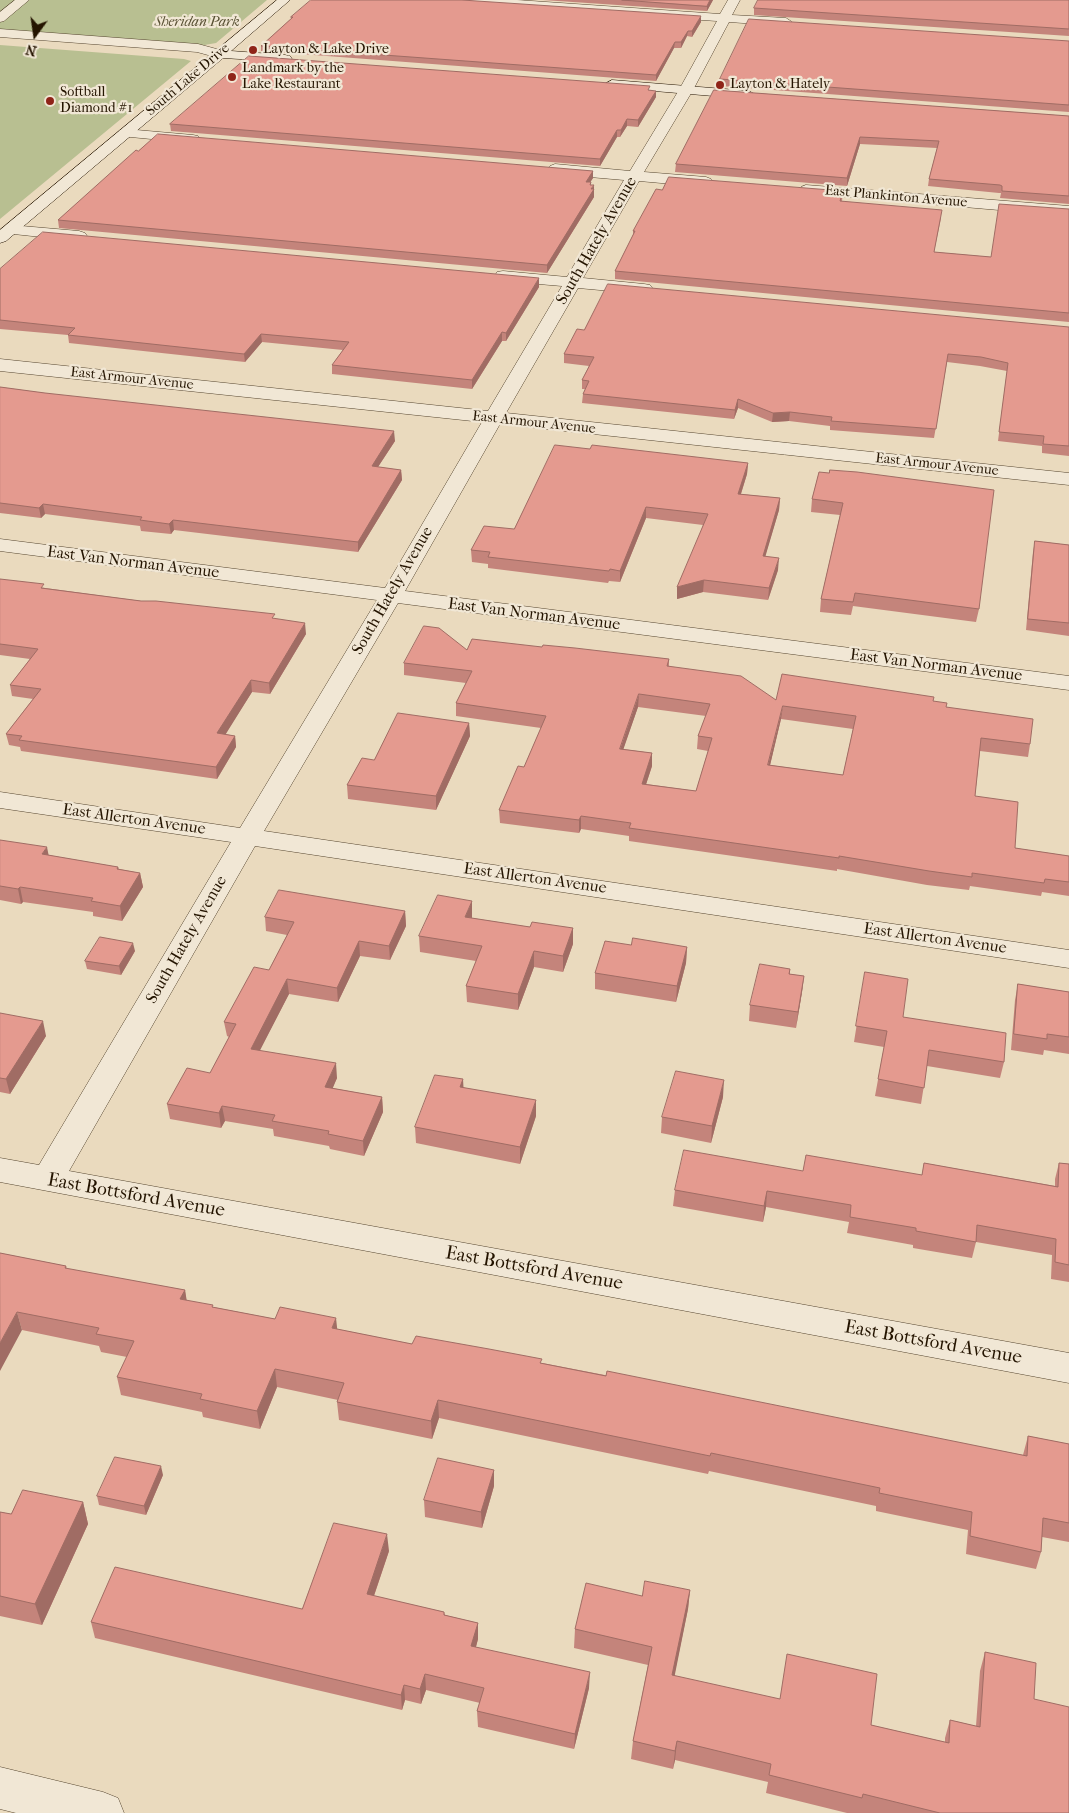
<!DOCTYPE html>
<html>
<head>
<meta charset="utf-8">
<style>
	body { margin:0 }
	#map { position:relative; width:1069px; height:1813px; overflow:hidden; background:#eadabe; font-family:"IM FELL French Canon",serif }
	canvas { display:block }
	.north { position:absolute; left:10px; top:10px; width:50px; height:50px; -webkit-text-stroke:4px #f1e7d5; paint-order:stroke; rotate:194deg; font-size:14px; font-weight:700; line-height:20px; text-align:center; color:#241400 }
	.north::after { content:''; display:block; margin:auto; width:18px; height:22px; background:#241400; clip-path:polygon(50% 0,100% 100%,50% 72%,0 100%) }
</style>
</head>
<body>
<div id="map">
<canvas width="1069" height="1813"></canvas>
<div class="north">N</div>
</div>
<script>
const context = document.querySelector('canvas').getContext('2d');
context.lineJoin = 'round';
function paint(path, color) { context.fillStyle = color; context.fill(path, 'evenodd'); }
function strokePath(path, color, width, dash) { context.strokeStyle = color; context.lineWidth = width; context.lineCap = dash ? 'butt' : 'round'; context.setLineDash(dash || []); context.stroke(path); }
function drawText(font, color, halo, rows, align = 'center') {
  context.font = font + ' "IM FELL French Canon",serif'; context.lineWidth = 4.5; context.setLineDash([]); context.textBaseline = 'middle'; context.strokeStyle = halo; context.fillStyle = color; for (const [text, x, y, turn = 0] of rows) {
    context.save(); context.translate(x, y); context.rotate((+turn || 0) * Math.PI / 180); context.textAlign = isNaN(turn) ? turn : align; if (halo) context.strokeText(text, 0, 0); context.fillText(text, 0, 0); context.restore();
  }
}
paint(new Path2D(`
	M0,0H267L216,43L199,46L0,31Z
	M0,45L184,59L191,61L0,219Z`), '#b8bf91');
const street = new Path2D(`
	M15,0H29L4,21L0,22V12Z
	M457,0H517L720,14L728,0H740L732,15L786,18L792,22L786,26L729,22L693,90L644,172L706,177L711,179L714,182L711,185L706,187L639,181L583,278L644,284L650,285L653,289L650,293L644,294L578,288L506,413L1069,473V485L500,424L405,591L1069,676V690L398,603L264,831L1069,950V968L255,846L69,1171L1069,1353V1383L0,1182V1158L39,1165L231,842L0,808V792L240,828L377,600L0,551V539L385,588L482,422L0,371V359L488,411L562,286L503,281L497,280L495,276L497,272L503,271L567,277L624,180L555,174L550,172L547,169L550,166L555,164L630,171L679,90L717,21L463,4Z
	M0,29L198,44L224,51L226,54L219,58L197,52L0,37Z
	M125,129L193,135L198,136L200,139L198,142L193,143L120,136L118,133L120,130Z
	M806,185L1069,206V216L801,193L798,190L801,187Z
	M10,225L79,231L85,233L87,236L85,239L79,241L4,233L2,230L4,227Z
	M0,1767L103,1792L118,1798L124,1813H16L0,1809Z`);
const secondary = new Path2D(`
	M277,0H290L231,51L285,55L290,56L292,59L290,62L223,58L6,241L0,243V230Z
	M612,80L749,91L756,95L749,99L607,87L605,84Z`);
strokePath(street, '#564630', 1);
strokePath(secondary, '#241400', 1);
paint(street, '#f1e7d5');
paint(secondary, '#f1e7d5');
paint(new Path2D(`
	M463,0L701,22L692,37L687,36L681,48H674L656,81L261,51V46L291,19V17Z
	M543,0H713L707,11Z
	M1069,0V36L754,15V8Z
	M1069,41V112L720,86V79Z
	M650,90L656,97L638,127L627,126L620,137H617L600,166L171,131L170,124Z
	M714,90L1069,116V204L1000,198L1001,193H999L928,186L929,179L937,148L860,144L847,186L675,172L676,164Z
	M138,151L593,171V178L590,182L591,185L594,189V197L547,273L59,228L58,220Z
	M662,190L843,191L842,201L941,218L934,252L991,257L1069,209V322L615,279V271L633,235V231Z
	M0,269L539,287L506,341H502L472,389L332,374V365L343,350L262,342L245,362L69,343L68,335L0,329Z
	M1069,327V456L1042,453V446L998,441L1007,371L980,366L947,362L934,438L830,430V426L789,421L772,422L738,408L734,419L582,403L583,394L585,389H582V380L589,366L564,363V354L584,330Z
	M0,387L395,441L378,467L401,470L402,480L358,552L174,530L171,534L141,531L140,526L45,514L41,518L0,513Z
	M590,449L748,463L747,474L741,494L780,498L779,510L765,556L778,570L768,600L703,592L677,599L703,525L646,518L620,582L609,581L608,583L488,568V564L472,562L471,550L514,529Z
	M819,472L979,609L976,622L853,606L851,615L820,612L821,599L840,515L811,512L812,499Z
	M1035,541L1069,545V636L1026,630L1033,552Z
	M0,579L45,588L275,619L306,634L270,694L252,692L225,734L235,736L236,747L217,779L21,751L20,747L9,745L6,734L33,699L12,696L10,685L30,659L0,655Z
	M542,647L669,659V666L776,700L933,701L1030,744L1028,757L980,751L975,796L1015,848L1069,856V896L1042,892L1041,896L970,886L969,890L927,885L837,869V871L629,841V836L581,829L579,833L500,823L499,810L524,767L541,728L456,716V703L466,683L404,675V663L467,650ZM638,707L706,716L698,736L697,749L708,751L696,791L646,784L652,766V753L623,749ZM781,719L853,729L843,775L770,765Z
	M469,723L470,736L436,810L348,799L347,785L374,760Z
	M0,840L48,855L118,867L119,869L140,873L143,887L122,921L93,916V912L23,902L21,904L0,900Z
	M405,911L406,926L390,960L360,956L338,1002L289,994L259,1051L337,1078L332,1088L382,1097L383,1112L364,1156L330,1149L329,1146L274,1136L273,1129L225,1121L221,1128L170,1119L167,1104L210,1073L229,1037L227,1036L224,1022L269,970L287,935L266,931L265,917Z
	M472,917V918L530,927L573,928V944L563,972L534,967L518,1010L467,1002L466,986L476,961L420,952L419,936Z
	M631,945L687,947L686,963L676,1002L595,989V973Z
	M135,951L121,975L87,969L85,961Z
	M790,969V974L804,976L802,992L796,1028L749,1021L750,1005Z
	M865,972L903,1017L1004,1062L1000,1078L927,1066L921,1104L875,1096L884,1047L854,1042Z
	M1018,984L1069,992V1054L1044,1050L1043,1055L1011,1050L1015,1000Z
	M0,1013L46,1036L10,1094L0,1092Z
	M463,1079V1087L536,1116L520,1164L416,1143L415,1127Z
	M723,1097L711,1143L661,1133L662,1117Z
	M924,1163L1055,1186V1179L1059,1163L1069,1164V1282L1051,1279L1052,1255L976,1242L972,1258L913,1248V1245L847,1233L849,1222L766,1207L763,1222L673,1206L675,1190L803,1171L922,1175Z
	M0,1253L66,1266L67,1269L185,1290L186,1300L213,1307L275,1319L337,1329L412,1344L542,1363L1023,1455L1028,1436L1069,1444V1542L1042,1537L1041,1552L1036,1569L966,1554L968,1530L876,1511V1506L709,1471L708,1474L439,1418L432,1439L339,1420L337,1402L338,1400L277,1387L260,1429L203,1417L202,1412L121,1395L117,1377L127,1357L101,1352L99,1346L22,1330Z
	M494,1470V1486L482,1528L425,1517L424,1500Z
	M163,1475L146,1515L99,1505L97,1496Z
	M83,1502L88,1524L42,1625L0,1616V1512L11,1514Z
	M389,1551L374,1596L444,1612L445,1615L478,1623V1639L476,1647L589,1688L574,1749L478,1727L477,1711L480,1703L426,1690L421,1704L405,1700L402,1710L95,1638L91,1622L302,1609Z
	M690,1590L688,1609L674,1676L871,1725L945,1742V1738L950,1720L976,1726L980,1671L985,1652L1034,1699L1069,1813H847L766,1793L768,1782L675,1760L673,1769L631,1759L633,1741L648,1665L574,1648L575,1629L642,1596Z`), '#c4847b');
paint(new Path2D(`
	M710,0H713L707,11V6Z
	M701,16V22L692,37V31Z
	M688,31L687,36L681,48V42Z
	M675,42L674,48L656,81V75Z
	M656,91V97L638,127V120Z
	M627,119V126L620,137L621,130Z
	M617,130V137L600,166V159Z
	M860,137V144L847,186V178Z
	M593,171V178L586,189V182Z
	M594,185V197L547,273V265Z
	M539,278V287L506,341V333Z
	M502,332V341L472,389V380Z
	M261,334L262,342L245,362L244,354Z
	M738,399V408L734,419L735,410Z
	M790,412L789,421L772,422L773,413Z
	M394,431L395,441L372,476V466Z
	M748,463L747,474L737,506L738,494Z
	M401,470L402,480L358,552V542Z
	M780,498L779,510L762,568L763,556Z
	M43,504L45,514L41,518L39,508Z
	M646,507V518L620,582V571Z
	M173,520L174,530L171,534L169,524Z
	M779,558L778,570L768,600L769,588Z
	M704,580L703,592L677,599V587Z
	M305,623L306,634L270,694L269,683Z
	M251,680L252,692L219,745L217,733Z
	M639,694L638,707L619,762L620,749Z
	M783,706L781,719L767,778L768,765Z
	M469,723L470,736L436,810V796Z
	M235,736L236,747L217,779L216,767Z
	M652,753V766L642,797V784Z
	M581,816V829L579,833V820Z
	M47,847L50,862L42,854Z
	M140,873L143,887L122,921L120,906Z
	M20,887L23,902L21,904L18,889Z
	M472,901V917L466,933L465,917Z
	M405,911L406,926L390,960L389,946Z
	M573,928V944L563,972V956Z
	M359,941L360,956L338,1002L337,988Z
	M133,943L135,951L121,975L119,966Z
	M687,947L686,963L676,1002L677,986Z
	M534,951V967L518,1010V994Z
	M804,976L802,992L796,1028L798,1012Z
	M287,979L289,994L253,1064L251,1049Z
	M43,1021L46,1036L10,1094L6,1079Z
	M336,1063L337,1078L327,1102L325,1087Z
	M463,1079L464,1096L460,1087Z
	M724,1080L723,1097L711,1143L712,1126Z
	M382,1097L383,1112L364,1156L363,1141Z
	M536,1100V1116L520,1164V1147Z
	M222,1106L225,1121L221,1128L219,1113Z
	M767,1191L766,1207L763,1222L764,1206Z
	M185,1290L188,1308L180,1299Z
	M17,1312L22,1330L0,1371V1343Z
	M336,1318L338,1336L332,1328Z
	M275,1369L277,1387L260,1429L257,1411Z
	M438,1400L439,1418L432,1439L431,1421Z
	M161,1466L163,1475L146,1515L144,1506Z
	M494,1470V1486L482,1528L481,1512Z
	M83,1502L88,1524L42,1625L35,1604Z
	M387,1534L389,1551L369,1610L367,1594Z
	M690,1590L688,1609L671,1694L672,1675Z
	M478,1623V1639L472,1661L471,1646Z
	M590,1672L589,1688L574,1749L575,1734Z
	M425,1674L426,1690L421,1704L420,1689Z
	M404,1685L405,1700L402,1710L401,1695Z
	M677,1741L675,1760L673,1769L675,1751Z`), '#a06c64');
const building = new Path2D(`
	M311,0H462L701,16L692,31H688L681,42H675L656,75L261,46L293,17H291Z
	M622,0H710L707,6Z
	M758,0H1069V29L754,8Z
	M749,19L1069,41V105L720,79Z
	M249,56L650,86L648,90L656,91L638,120L627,119L621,130H617L600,159L170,124Z
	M714,90L1069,116V196L1002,191V186L1000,185L929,179L939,141L860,137L847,178L676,164Z
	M158,134L593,171L586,182H591L590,185H594L591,189H594L547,265L58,220L136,150L138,151Z
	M669,177L843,191L840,201L942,210L934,252L991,257L999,204L1069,209V313L615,271L635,231H633L656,189L662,190Z
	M43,232L539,278L506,333L502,332L472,380L332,365L349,342L261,334L244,354L68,335L75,328L0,320V269Z
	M608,284L1069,327V446L1043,444L1044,436L999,432L1008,363L981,357L948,354L936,429L831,421L832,417L790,412L773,413L738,399L735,410L583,394L589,381L582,380L594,357L564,354L577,329L584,330Z
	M0,387L45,393L394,431L372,466L401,470L358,542L173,520L169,524L140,520L142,517L43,504L39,508L0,503Z
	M555,445L590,449L592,445L748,463L738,494L780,498L763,556L779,558L769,588L704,580L677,587L708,514L646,507L620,571L610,569L609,571L488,557L490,552L471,550L484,526L514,529Z
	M830,470L857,472L994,490L979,609L855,593L853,602L821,599L843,503L812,499L819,472L829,473Z
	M1035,541L1069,545V623L1028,619Z
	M0,579L44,584L41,588L141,601H156L275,614L272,618L305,623L269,683L251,680L217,733L235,736L216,767L19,740L22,736L6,734L41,689L10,685L38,649L0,644Z
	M424,626L439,628L467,650L472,639L542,647L543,645L575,648L669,659L667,666L741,676L776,700L782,674L934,697L933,701L947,703L946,707L1033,719L1030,744L981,738L975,796L1018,802L1015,848L1069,856V882L1045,879L1044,883L972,873V877L929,871L839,856V858L629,828L631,823L581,816L579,820L499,810L518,766L524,767L546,716L456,703L472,671L404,663ZM639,694L710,704L698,736L712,738L696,791L642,784L652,753L620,749ZM783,706L856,716L843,775L768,765Z
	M398,713L469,723L436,796L347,785L362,758L374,760Z
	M0,840L47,847L42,854L118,867L117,869L140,873L120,906L91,901L93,898L20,887L18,889L0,886Z
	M279,890L405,911L389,946L359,941L337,988L287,979L251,1049L336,1063L325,1087L382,1097L363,1141L328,1134L329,1131L272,1121L275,1115L222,1106L219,1113L167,1104L187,1068L210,1073L236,1024L224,1022L254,967L269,970L294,922L265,917Z
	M438,895L472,901L465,917L530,927L532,922L573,928L563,956L534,951L518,994L466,986L482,946L419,936Z
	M100,937L133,943L119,966L85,961Z
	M633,938L687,947L677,986L595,973L605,941L631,945Z
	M760,964L790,969L789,974L804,976L798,1012L750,1005Z
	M865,972L908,979L903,1017L1006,1033L1004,1062L929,1050L924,1088L878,1079L887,1031L856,1026Z
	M1018,984L1069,992V1037L1047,1034V1039L1014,1034Z
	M0,1013L43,1021L6,1079L0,1078Z
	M676,1071L724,1080L712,1126L662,1117Z
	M435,1075L463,1079L460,1087L536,1100L520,1147L415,1127Z
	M684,1150L803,1171L806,1155L922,1175L924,1163L1058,1187L1059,1163L1069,1164V1265L1055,1262L1056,1239L977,1225L976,1242L916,1231V1228L850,1217L851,1205L767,1191L764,1206L675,1190Z
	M0,1253L66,1266L65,1268L185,1290L180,1299L213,1305L212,1307L275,1319L280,1307L336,1318L332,1328L412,1344L416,1336L489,1349L542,1359L540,1363L606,1376L607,1371L1027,1456L1028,1436L1069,1444V1523L1043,1518L1041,1552L970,1536L972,1512L879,1493L880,1488L711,1453L710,1456L438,1400L431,1421L337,1402L344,1383L275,1369L257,1411L200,1399L202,1394L117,1377L134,1341L96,1334L99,1328L17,1312L0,1343Z
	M115,1457L161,1466L144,1506L97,1496Z
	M438,1458L494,1470L481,1512L424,1500Z
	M23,1490L83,1502L35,1604L0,1596V1512L11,1514Z
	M334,1523L387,1534L367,1594L444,1612V1615L478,1623L471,1646L590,1672L575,1734L477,1711L484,1688L425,1674L420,1689L404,1685L401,1695L91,1622L115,1567L302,1609Z
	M645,1581L690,1590L672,1675L780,1699L787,1654L877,1674L871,1725L949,1743L950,1720L980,1727L985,1652L1036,1663L1034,1699L1069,1707V1813H940L863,1794L862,1798L769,1775L771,1764L677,1741L675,1751L633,1741L652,1647L575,1629L586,1583L642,1596Z`);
paint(building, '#e49a8f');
strokePath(building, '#a06c64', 1);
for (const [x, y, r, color] of [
	[253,50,5,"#8f2418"],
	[232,77,5,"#8f2418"],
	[720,85,5,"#8f2418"],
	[50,101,5,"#8f2418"]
]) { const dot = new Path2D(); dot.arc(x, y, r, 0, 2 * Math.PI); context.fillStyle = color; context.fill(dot); strokePath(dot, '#f1e7d5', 2); }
drawText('italic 14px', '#585033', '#f1e7d5', [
	["Sheridan Park",197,23]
]);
drawText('14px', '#241400', '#f1e7d5', [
	["Layton & Lake Drive",263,50],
	["Landmark by the",242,69],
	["Lake Restaurant",242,85],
	["Layton & Hately",730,85],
	["Softball",60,93],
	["Diamond #1",60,109]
], 'left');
drawText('14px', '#241400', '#f1e7d5', [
	["South Lake Drive",188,80,-40],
	["East Plankinton Avenue",896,197,5],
	["East Armour Avenue",132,379,6],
	["East Armour Avenue",534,423,6],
	["East Armour Avenue",937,465,6]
]);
drawText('16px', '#241400', '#f1e7d5', [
	["South Hately Avenue",597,241,-60],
	["East Van Norman Avenue",133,563,7],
	["South Hately Avenue",393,591,-60],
	["East Van Norman Avenue",534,615,7],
	["East Van Norman Avenue",936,666,7],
	["East Allerton Avenue",134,820,8],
	["East Allerton Avenue",535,879,8],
	["East Allerton Avenue",935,939,8],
	["South Hately Avenue",187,940,-60]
]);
drawText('19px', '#241400', '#f1e7d5', [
	["East Bottsford Avenue",136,1196,10],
	["East Bottsford Avenue",534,1269,10],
	["East Bottsford Avenue",933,1343,10]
]);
</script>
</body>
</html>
